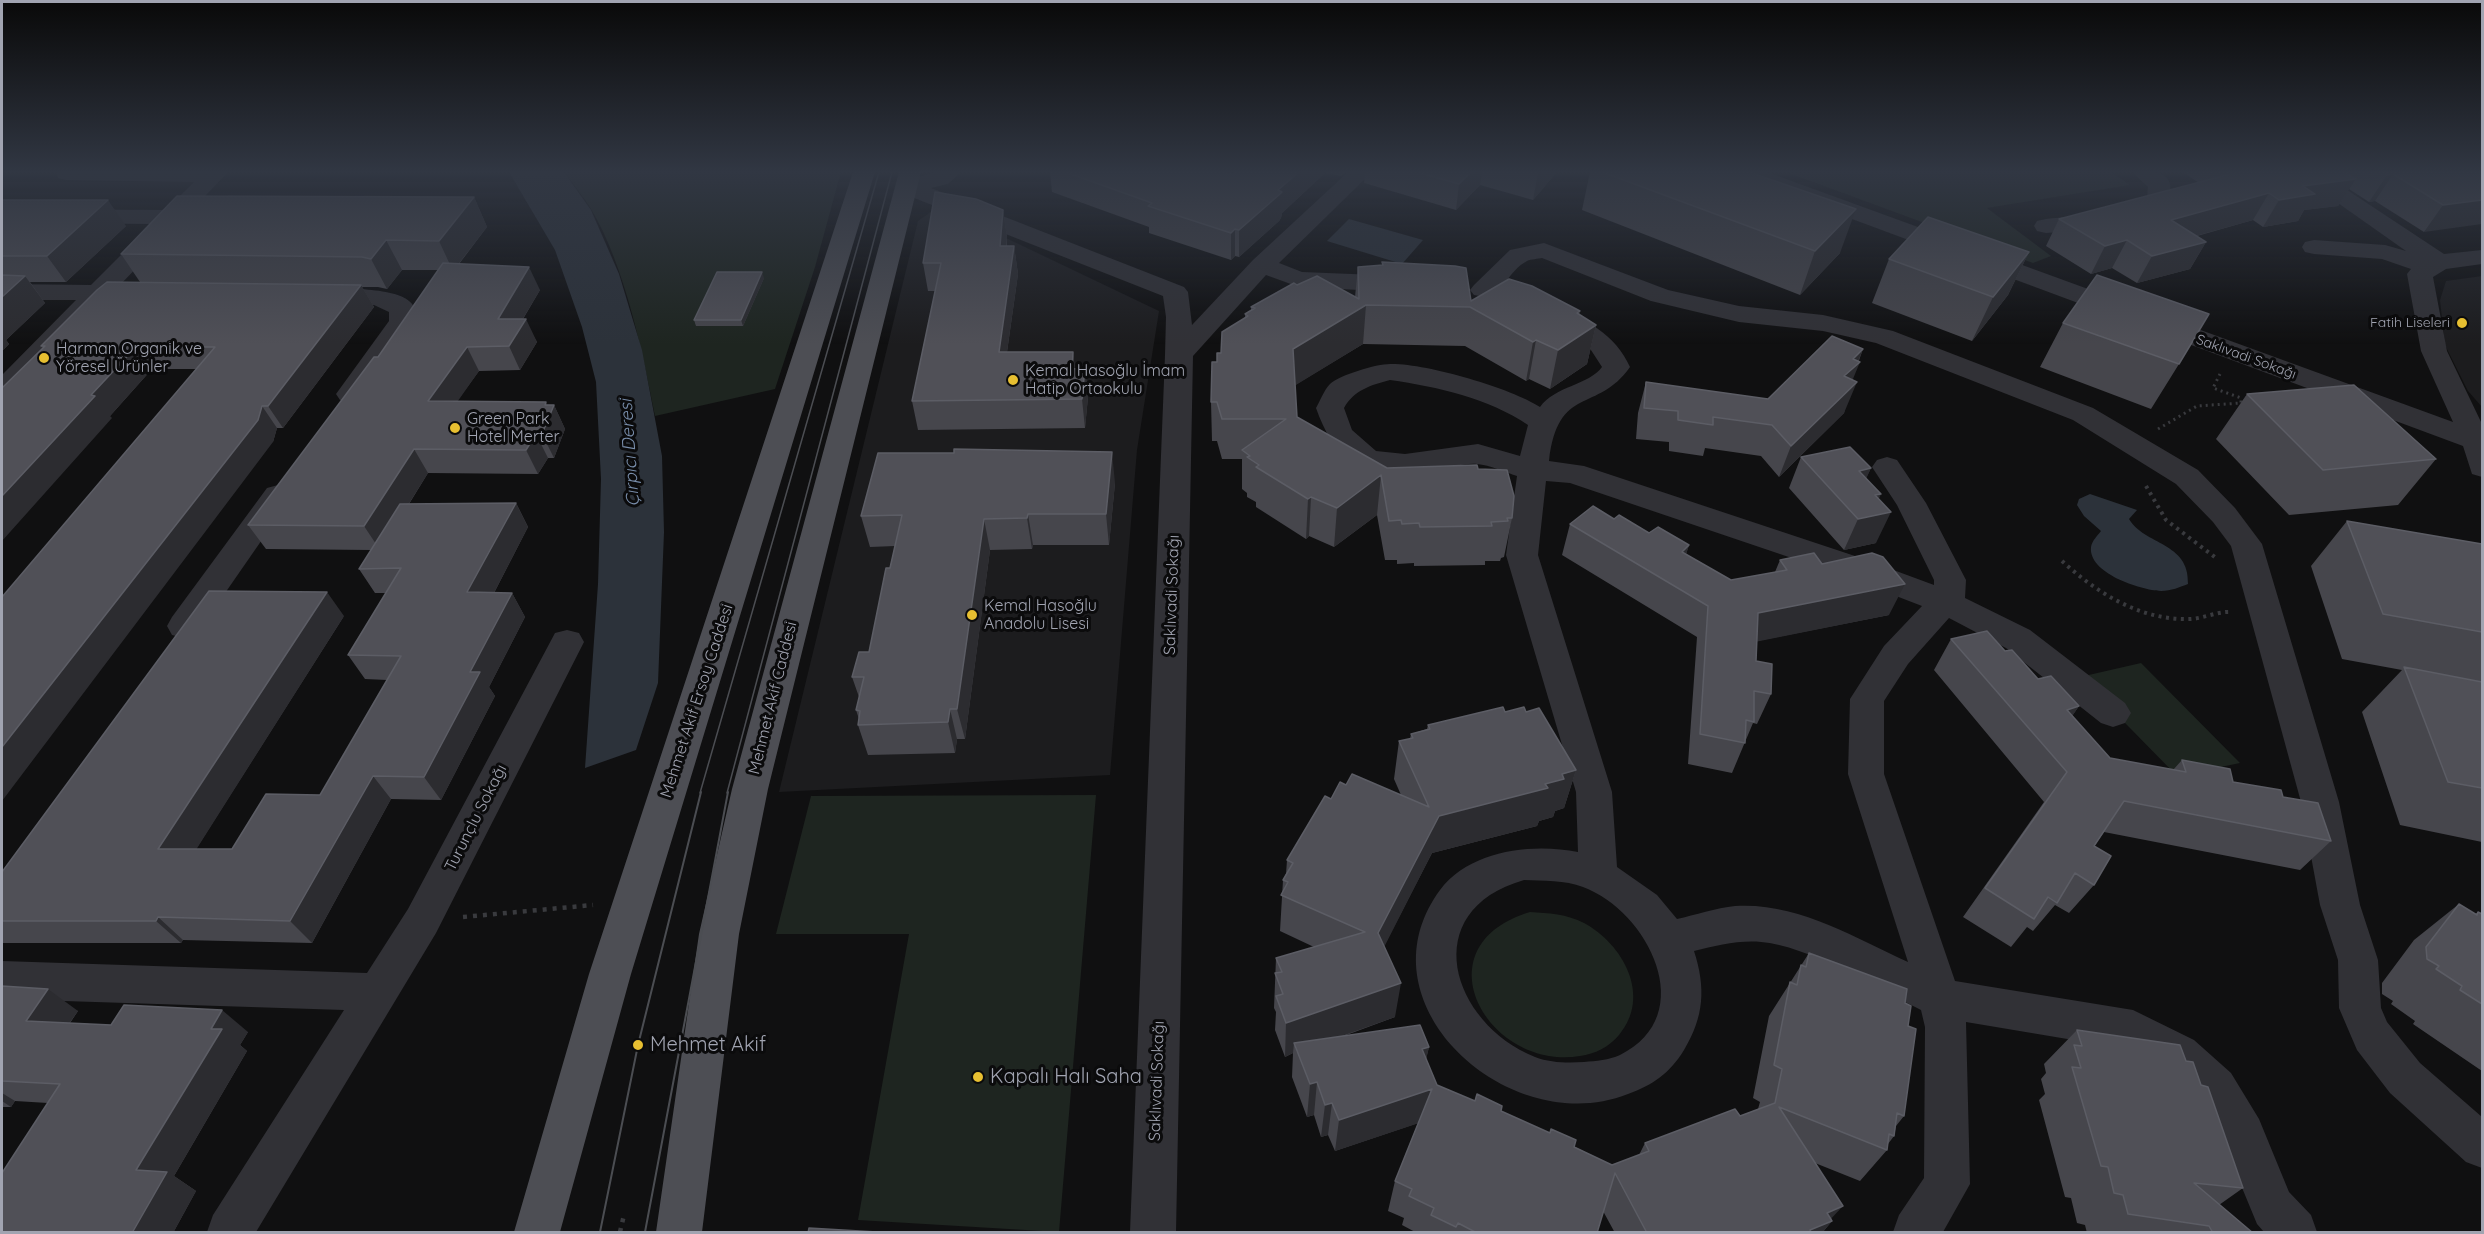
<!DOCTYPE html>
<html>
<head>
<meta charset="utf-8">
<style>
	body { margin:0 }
	#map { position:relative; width:2484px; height:1234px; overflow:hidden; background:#101011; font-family:Quicksand,sans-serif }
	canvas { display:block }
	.frame { position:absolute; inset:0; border:3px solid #a1a4b1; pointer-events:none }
</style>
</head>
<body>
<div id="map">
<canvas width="2484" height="1234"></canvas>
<div class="frame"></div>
</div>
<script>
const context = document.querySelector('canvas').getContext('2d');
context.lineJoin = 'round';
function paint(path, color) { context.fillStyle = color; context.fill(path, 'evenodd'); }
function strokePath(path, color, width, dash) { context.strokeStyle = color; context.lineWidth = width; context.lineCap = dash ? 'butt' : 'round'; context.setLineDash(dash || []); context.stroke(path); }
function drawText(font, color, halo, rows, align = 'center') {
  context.font = font + ' Quicksand,sans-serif'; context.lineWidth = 6; context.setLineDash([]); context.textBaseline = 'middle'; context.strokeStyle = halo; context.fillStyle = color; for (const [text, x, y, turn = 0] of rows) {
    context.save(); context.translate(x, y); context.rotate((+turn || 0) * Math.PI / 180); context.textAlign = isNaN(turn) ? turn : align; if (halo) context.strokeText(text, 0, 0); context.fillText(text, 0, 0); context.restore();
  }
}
paint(new Path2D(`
	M939,206L1159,311L1137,450L1110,775L779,792L918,221Z
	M2482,276V407L2468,391L2445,345L2440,300L2446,281Z`), '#1c1c1e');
paint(new Path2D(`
	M564,172H841L815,267L775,389L655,416C642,351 625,266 591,209C583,196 573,184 564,172Z
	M1786,172H2111L2130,185L1987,208L2051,256L2033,263Z
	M2141,663L2240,763L2177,776L2080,677Z
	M1096,795L1059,1232L858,1220L909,934H776L811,796Z
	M1530,912C1548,913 1567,914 1584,923C1623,944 1652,996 1619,1035C1609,1047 1595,1054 1580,1056C1488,1071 1417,946 1530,912Z`), '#1e2520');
paint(new Path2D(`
	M509,172H564L591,210L619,274L642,350L662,456L664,532L658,683L636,750L585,768L598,584L601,479L596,382L582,327L555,250Z
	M1349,219L1423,240L1402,264L1327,241Z
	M2090,494L2137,510L2129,519C2144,545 2190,542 2188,584C2180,587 2171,591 2161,591C2140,590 2088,573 2091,547C2092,541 2097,536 2101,531L2084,516L2077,505L2079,499Z`), '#2c323a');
strokePath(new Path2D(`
	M2158,429L2197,406L2241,403V398L2213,388L2220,374`), '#393a3e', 3, [2, 4]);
strokePath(new Path2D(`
	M2146,486L2166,520L2216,558
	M2062,561C2097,593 2141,621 2191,619C2205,618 2218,611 2232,612`), '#393a3e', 4, [3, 4.5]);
strokePath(new Path2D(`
	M463,917L593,905
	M620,1232L624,1215`), '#393a3e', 4.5, [4, 6]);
paint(new Path2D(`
	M56,172H228L120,285L148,288L152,293L148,298L105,300L12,396L2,399V375L76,300H2V284L91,285L152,224L2,223V209L166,210L194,182L66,180L58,178Z
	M936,172H961L948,184L931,188L1184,287L1188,292L1192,325L1253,260L1348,172H1372L1279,263L1302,272L1401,276L1410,279L1414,284L1410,289L1401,292L1299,287L1266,275L1193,356L1176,1232H1130L1165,355L1166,317L1163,296L899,192L895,187L899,182Z
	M1736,172H1767L2453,422L2421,351L2407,274L2411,269L2382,259L2314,254L2305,252L2302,247L2305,242L2314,240L2385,245L2406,251L2294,172H2320L2444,254L2482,250V264L2446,269L2433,277L2447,351L2482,424V477L2472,474L2463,446L1739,177Z
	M2132,172C2138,171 2148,170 2155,172C2179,176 2172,203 2156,212C2125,230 2081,230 2046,233L2037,231L2034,226L2037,221L2046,219C2079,215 2118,216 2147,197L2148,187Z
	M1544,243L1668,290L1739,306L1823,315L1893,331L2093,408L2198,470L2235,508L2262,544L2339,802L2360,905L2378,960L2381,1008L2387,1022L2420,1063L2482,1117V1168L2466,1162L2390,1093L2357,1050L2339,1008L2338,960L2320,905L2301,802L2231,546L2213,522L2176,484L2073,420L1876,343L1823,331L1739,322L1651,301L1542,258C1538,259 1531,259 1527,261C1507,271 1501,302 1474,295L1470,290L1474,285L1510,250Z
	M322,288C341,289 405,286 414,307C416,311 415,317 415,321L360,400L350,403L340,400L336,394L389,321V312L374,305L313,301L309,296L313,291Z
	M1552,309C1585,317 1616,335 1630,367C1597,414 1558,384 1549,461L1584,466L1861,558L1934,585V580L1897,505L1872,467L1877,460L1887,457L1897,460L1926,503L1966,580L1965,598L2030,630L2125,703L2131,713L2125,723L2113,727L2101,723L2006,648L1949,618L1908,664L1884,701V774L1955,981L2133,1010L2194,1040L2231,1073L2259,1119L2289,1192L2311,1215L2317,1232H2264L2257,1224L2226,1149L2201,1103L2164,1068L2127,1049L1966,1022L1970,1184L1943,1232H1893L1899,1215L1924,1178L1925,1027L1921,1010C1879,989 1806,945 1761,942C1738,940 1716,946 1694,951C1706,988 1704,1017 1684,1050C1670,1073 1653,1085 1628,1094C1510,1141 1356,1004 1440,890C1470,850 1532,843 1578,852L1576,792L1506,555L1517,476C1505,472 1490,465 1477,464C1464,463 1449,468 1436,469C1372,478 1339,473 1316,408C1320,401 1324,390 1330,384C1340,375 1376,364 1390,364C1425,363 1511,388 1540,407C1555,386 1589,385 1602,367L1589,347L1543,323L1539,317L1543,311ZM1390,380C1438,387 1488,398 1528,425L1520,456L1478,444L1405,454L1376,451L1352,430L1344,408C1354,390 1371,385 1390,380ZM1546,481L1570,483L1839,574L1922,606L1884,646L1850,699L1848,774L1908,962C1853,937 1797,902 1735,906C1716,908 1695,915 1677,919L1657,895L1617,867L1612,792L1538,555ZM1524,880C1543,881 1565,880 1583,887C1648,911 1701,1015 1620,1055C1609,1060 1596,1061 1584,1062C1569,1063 1550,1063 1535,1057C1451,1023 1416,911 1524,880Z
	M278,485L289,488L293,495L196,635L184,638L172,635L167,626L172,617L267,488Z
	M567,630L579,633L584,642L436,933L256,1232H207L213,1215L344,1010L2,999V961L367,973L408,909L555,633Z`), '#313136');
paint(new Path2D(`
	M853,172H875L631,974L560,1232H514L589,974Z
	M899,172H921L768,789L739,934L702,1232H656L699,934L732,789Z`), '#4d4e54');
strokePath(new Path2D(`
	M700,793L879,172
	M727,793L892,172`), '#4b4d52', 1.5);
strokePath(new Path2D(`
	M600,1232L638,1045L701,792
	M645,1232L728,792`), '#4b4d52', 2);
paint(new Path2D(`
	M1050,172H1222L1232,174L1235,172H1346L1341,176L1325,173L1282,213L1281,218L1279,221L1239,257L1235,256L1231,260L1149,233V227L1052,192Z
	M1365,172H1557L1533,200L1480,185L1456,210L1364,183Z
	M1590,172H1749L1840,253L1800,295L1582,210Z
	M2183,172H2482L2424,232L2375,201L2369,202L2349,189L2338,206L2304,210L2298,221L2263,227L2253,220L2197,236L2206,242L2190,269L2137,283L2112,268L2091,274L2046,246L2059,219L2199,183Z
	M474,197L487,227L459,264L540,290L523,319L537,342L520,370L479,371L457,401L554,405L565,429L554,458H548L538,474L428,473L409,504L516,503L528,527L494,593H512L525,617L489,687L495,696L441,800L391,799L312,943L183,940L181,943H2V872L344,616L196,849H232L320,795L387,680L365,679L348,655L386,593H375L359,569L371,550L266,549L248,525L378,357L438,270H402L387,289L378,287H362L374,307L283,428H277L273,442L196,369H152L110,416L112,418L41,346L140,282L121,254Z
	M2,200L126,226L66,282H30L45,303L6,340L9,344L2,351Z
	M1003,210L1007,237V246H1014L1018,274L1007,352H1073L1075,369L1085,368L1088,397L1085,428L918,430L912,401L935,291H928L923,263Z
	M2029,252L2008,295L1972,341L1872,303L1889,259Z
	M1358,267L1471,301L1580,311L1579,314L1596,325L1587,364L1550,389L1529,379L1526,381L1465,346L1363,344L1295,385L1297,417L1387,468L1478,469L1512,518L1504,557L1501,558L1500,561H1485V565L1414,566V563L1397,564V560H1385L1377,515L1334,547L1309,536L1306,539L1256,507V502L1247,497V493L1242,489V459H1222L1217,441H1212L1211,402L1217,362L1221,353L1245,318V314L1251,311V307L1297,285L1355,297Z
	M764,278L743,326H696L694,320Z
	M2063,323L2179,364L2151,409L2040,367Z
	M1863,349L1852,380L1844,413L1779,477L1761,456L1705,448L1703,456L1669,451V442L1636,439L1638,413L1646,382L1768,399Z
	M2247,394L2436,459L2398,505L2289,515L2216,439Z
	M1801,457L1871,468L1866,478L1879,499L1876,543L1844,550L1789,488Z
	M1115,483L1109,545H1033L1032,549L990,550L965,739H957L955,753L868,755L858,725L859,719L856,710L859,697L852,677L869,652L895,546L870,547L861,516Z
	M1614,519L1649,533L1689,545L1686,554L1731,580L1775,572L1780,560L1822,564L1889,615L1757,641L1756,661L1771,694L1757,724L1753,723L1732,773L1688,764L1697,637L1562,555L1570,524Z
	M2347,521L2482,544V842L2400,825L2362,712L2402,670L2342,659L2311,566Z
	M1951,639L2005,651L2038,679L2079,706L2072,716L2110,758L2173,770L2182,760L2233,782L2283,797L2331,841L2300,870L2104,832L2094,846V885L2069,913L2055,905L2033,931L2027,927L2011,947L1963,917L2044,802L1934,670Z
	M1505,712H1526L1576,770L1564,808L1555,811L1553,817L1539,821L1537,826L1432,853L1384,946L1395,1017L1341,1037L1429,1047L1426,1059L1437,1085L1475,1101L1501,1111L1612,1165L1639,1155L1645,1143L1740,1116L1758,1109L1760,1102L1753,1098L1769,1016L1809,953L1905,1003L1908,1026L1904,1116L1896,1126L1894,1136L1888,1144L1887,1150L1860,1181L1815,1163L1832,1221L1822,1233H1615L1603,1211L1597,1233H1417L1402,1225L1404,1218L1388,1211L1395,1181L1418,1123L1335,1151L1328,1135L1321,1137L1314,1115L1307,1117L1292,1077L1293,1053L1285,1057L1275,1030L1276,1012L1274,1008L1276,958L1314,947L1280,931L1283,880L1286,874L1287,860L1331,799L1346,785L1401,795L1394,779L1399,741L1410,739L1411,734L1427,729L1428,725Z
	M2459,904L2475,914L2478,912L2482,914V1071L2413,1024L2415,1021L2391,1004L2393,1001L2382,994V983L2414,940Z
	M2,986L78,1011L70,1023L248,1032L240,1045L247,1051L174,1176L196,1191L173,1233H2L48,1103L15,1101L11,1107H2Z
	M2077,1030L2186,1061L2201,1085L2243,1188L2219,1205L2253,1233H2087L2085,1225L2077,1223L2071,1198L2065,1197L2039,1100L2045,1094L2041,1079L2046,1073L2044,1064Z`), '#46464c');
paint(new Path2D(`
	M1299,172H1325V173L1282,213L1281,218L1279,221L1239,257V230L1278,190Z
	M1471,172H1482L1480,185L1456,210L1459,184Z
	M1539,172H1557L1533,200L1538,173Z
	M2393,174L2375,201L2369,202L2387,175Z
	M2356,179L2338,206L2304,210L2298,221L2263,227L2279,200L2303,186Z
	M2269,193L2253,220L2156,247L2171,220Z
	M474,197L487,227L453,271L439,241Z
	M108,200L126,226L66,282L47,256Z
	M2482,200V224L2424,232L2443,205Z
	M1856,209L1840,253L1800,295L1815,251Z
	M1003,210L1007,237L1004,274L1000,246Z
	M1235,229V256L1231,260V233Z
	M386,240L402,270L387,289L371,259Z
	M2127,240L2112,268L2091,274L2105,246Z
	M2206,242L2190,269L2137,283L2152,256Z
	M1014,246L1018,274L1003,380L999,352Z
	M2029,252L2008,295L1972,341L1993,297Z
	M529,267L540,290L509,342L498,319Z
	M762,272L764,278L743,326L741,320Z
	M25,276L45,303L6,340L9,344L2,351V297Z
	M361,285L374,307L283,428L268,406Z
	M1366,305L1363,344L1291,388L1293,349Z
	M1580,311L1574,340L1596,325L1587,364L1550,389L1558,350L1577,313Z
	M526,319L537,342L520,370L509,346Z
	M1536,340L1529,379L1526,381L1533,342Z
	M136,347L152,369L110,416L112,418L2,541V496L91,395Z
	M467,347L479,371L441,425L428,401Z
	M1863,349L1857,364L1860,362L1848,391L1857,382L1844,413L1779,477L1791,446L1844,376L1853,359Z
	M1073,352L1076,380L1072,369Z
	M1085,368L1088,397L1085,428L1082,399Z
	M546,402L551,413L554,405L565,429L554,458L542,434L545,405Z
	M262,406L277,428L273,442L2,801V747Z
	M536,434L548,458L538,474L526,450Z
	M414,449L428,473L380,550L364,526Z
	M1112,452L1115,483L1109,545L1106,514Z
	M1871,468L1857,499L1859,471Z
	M1381,475L1377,515L1334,547L1337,508Z
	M1881,494L1871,516L1891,512L1876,543L1844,550L1858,519L1875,495Z
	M1311,497L1309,536L1306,539L1308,499Z
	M516,503L528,527L482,616L467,592Z
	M1028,514L1033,545L1032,549L1027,518Z
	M984,519L990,550L965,739L957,709Z
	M1689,545L1679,576L1682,552Z
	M1905,584L1889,615L1745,644L1758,613Z
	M327,592L344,616L182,872L158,849Z
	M512,593L525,617L489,687L495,696L441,800L424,777L470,672Z
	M2079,706L2058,737L2067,710Z
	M950,709L957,739L955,753L948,722Z
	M1576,770L1564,808L1555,811L1553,817L1539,821L1537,826L1432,853L1373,969L1378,933L1439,816Z
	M373,776L391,799L312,943L290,921Z
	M158,917L183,940L181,943L156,921Z
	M1401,983L1395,1017L1297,1052L1294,1043L1293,1053L1285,1057L1286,1023Z
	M48,989L78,1011L56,1042L26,1021Z
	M222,1010L248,1032L240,1045L247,1051L174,1176L196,1191L173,1233H132L136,1170L211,1029Z
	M1429,1047L1421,1080L1422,1049Z
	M1317,1082L1314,1115L1307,1117L1310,1084Z
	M1432,1089L1425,1121L1335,1151L1339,1120Z
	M2,1093L15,1101L11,1107L2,1101Z
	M1332,1103L1328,1135L1321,1137L1325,1105Z
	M1843,1206L1828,1222L1832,1221L1822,1233H1807L1827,1213Z`), '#2c2c30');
const building = new Path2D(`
	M1065,172H1222L1232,174L1235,172H1299L1278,190L1282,192L1280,194L1239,230L1235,229L1231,233L1148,206L1152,203Z
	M1417,172H1471L1459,184Z
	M1602,172H1749L1856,209L1815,251Z
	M2237,172H2344L2356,179L2303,186L2315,194L2279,200L2269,193L2171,220L2206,242L2152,256L2127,240L2105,246L2059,219L2238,172Z
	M2382,172H2482V200L2443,205L2393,174L2387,175Z
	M935,192L976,199L1003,210L1000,246H1014L999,352H1073L1072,369L1085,368L1082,399L912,401L941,263H923Z
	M177,196L474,197L439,241L386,240L371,259L362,257L121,254Z
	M2,200H108L47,256H2Z
	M1928,217L2029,252L1993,297L1889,259Z
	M1382,262L1455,266L1466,268L1471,301L1509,279L1532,286L1580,311L1577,313L1596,325L1558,350L1536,340L1533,342L1470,307L1366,305L1293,349L1297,417L1387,468L1477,465L1478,469L1507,470L1514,496L1512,518H1507L1508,521L1491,522L1492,526L1420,527L1419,523L1402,524L1401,520L1389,521L1381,475L1337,508L1311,497L1308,499L1256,467L1259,465L1247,457L1250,456L1242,450L1286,419H1222L1217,402H1211L1212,362H1217V353H1221L1222,332L1248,316L1245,314L1255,308L1251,307L1294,283L1297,285L1317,276L1359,299L1358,267L1383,265Z
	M443,263L529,267L498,319H526L509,346L467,347L428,401L546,402L545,405H554L542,434H536L526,450L414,449L364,526L248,525L374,357H378Z
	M717,272H762L741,320H694Z
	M2,275L25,276L2,297Z
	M2097,275L2209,314L2179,364L2063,323Z
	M107,282L361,285L268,406H262L258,420L2,747V597L215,347H136L91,395L95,396L2,496V388L45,346H41L97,290Z
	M1832,336L1863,349L1853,359L1860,362L1844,376L1857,382L1791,446L1772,425L1713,417V425L1678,420V411L1644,408L1646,382L1768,399Z
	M2354,385L2436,459L2323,470L2247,394Z
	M1850,447L1871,468L1859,471L1881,494L1875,495L1891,512L1858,519L1801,457Z
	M954,449L1112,452L1106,514H1028L1027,518L984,519L957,709H950L948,722L858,725L860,711L856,710L864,677H852L859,652H869L886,568H890L902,515L861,516L878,453H954Z
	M516,503L467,592L512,593L470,672H480L424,777L373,776L290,921L158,917L156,921H2V872L209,591L327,592L158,849H232L266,794L320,795L401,656L348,655L401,568L359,569L400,504Z
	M1593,506L1614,519L1619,515L1649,533L1658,527L1689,545L1682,552L1731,580L1787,570L1780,560L1814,553L1822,564L1872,553L1883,557L1905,584L1758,613L1756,661L1772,664L1771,694L1754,691V722L1746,720L1745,743L1700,734L1708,606L1570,524Z
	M2347,521L2482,544V632L2383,614Z
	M1987,631L2005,651L2012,650L2038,679L2051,676L2079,706L2067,710L2110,758L2186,772L2182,760L2230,769L2233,782L2281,790L2283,797L2318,803L2331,841L2124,801L2094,846L2111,856L2094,885L2075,873L2057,903L2048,897L2034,919L1985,888L2067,772L1951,639Z
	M2404,667L2482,682V788L2448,782Z
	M1503,707L1505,712L1524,707L1526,712L1539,708L1576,770L1562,774L1564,779L1545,784L1548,788L1439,816L1378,933L1401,983L1286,1023L1276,996L1283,994L1275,973L1282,972L1276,958L1365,932L1281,895L1288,882L1283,880L1293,863L1287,860L1325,796L1331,799L1340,782L1346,785L1352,774L1429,807L1399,741L1413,738L1411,734L1430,729L1428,725Z
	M2459,904L2477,915L2478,912L2482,914V1004L2460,990L2462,986L2436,969L2439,966L2427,959L2426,947Z
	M1809,953L1907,989L1905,1003L1911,1006L1908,1026L1916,1029L1904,1116L1897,1113L1894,1136L1889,1134L1887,1150L1779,1107L1843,1206L1827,1213L1832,1221L1810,1230L1811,1233H1647L1615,1173L1597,1233H1477L1458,1223L1456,1227L1431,1215L1434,1208L1409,1196L1412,1189L1395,1181L1432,1089L1339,1120L1332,1103L1325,1105L1317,1082L1310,1084L1294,1043L1420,1025L1429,1047L1422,1049L1437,1085L1475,1101L1477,1094L1502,1106L1501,1111L1550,1133L1551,1129L1576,1140L1574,1147L1612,1165L1649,1151L1645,1143L1735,1109L1740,1116L1775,1103L1782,1069L1774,1065L1790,982L1797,985L1801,965L1806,967Z
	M2,986L48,989L26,1021L111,1025L124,1005L222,1010L211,1029H222L136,1170L167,1172L132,1233H2V1173L60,1084L2,1081Z
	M2077,1030L2180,1045L2186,1061L2193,1062L2201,1085L2208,1087L2243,1188L2194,1183L2253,1233H2213L2209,1226L2128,1214L2123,1195L2114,1193L2108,1167L2101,1166L2072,1067L2081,1068L2074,1045L2082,1046Z
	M809,1228L877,1232L878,1233H808Z`);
paint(building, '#505057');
strokePath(building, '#5c5d65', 1.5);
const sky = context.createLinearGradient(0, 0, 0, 344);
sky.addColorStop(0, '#090909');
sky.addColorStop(0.5, '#313743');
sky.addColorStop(1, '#31374300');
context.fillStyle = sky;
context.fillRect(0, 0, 2484, 344);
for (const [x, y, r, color] of [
	[2462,323,6,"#e7bf31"],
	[44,358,6,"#e7bf31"],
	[1013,380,6,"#e7bf31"],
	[455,428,6,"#e7bf31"],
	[972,615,6,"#e7bf31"],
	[638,1045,6,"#e7bf31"],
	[978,1077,6,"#e7bf31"]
]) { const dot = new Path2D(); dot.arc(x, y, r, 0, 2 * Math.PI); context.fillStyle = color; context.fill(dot); strokePath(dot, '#0b0b0c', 2); }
drawText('14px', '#a1a4b1', '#0b0b0c', [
	["Fatih Liseleri",2450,323]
], 'right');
drawText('14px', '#a1a4b1', '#0b0b0c', [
	["Saklıvadi Sokağı",2246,357,20]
]);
drawText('16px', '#a1a4b1', '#0b0b0c', [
	["Harman Organik ve",56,349],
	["Yöresel Ürünler",56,367],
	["Kemal Hasoğlu İmam",1025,371],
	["Hatip Ortaokulu",1025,389],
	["Green Park",467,419],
	["Hotel Merter",467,437],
	["Kemal Hasoğlu",984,606],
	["Anadolu Lisesi",984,624]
], 'left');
drawText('16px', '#a1a4b1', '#0b0b0c', [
	["Saklıvadi Sokağı",1172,595,-88],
	["Mehmet Akif Caddesi",773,698,-76],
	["Mehmet Akif Ersoy Caddesi",697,701,-72],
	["Turunçlu Sokağı",476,818,-63],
	["Saklıvadi Sokağı",1157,1081,-88]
]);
drawText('italic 18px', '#798eab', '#0b0b0c', [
	["Çırpıcı Deresi",630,453,-94]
]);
drawText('20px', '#a1a4b1', '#0b0b0c', [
	["Mehmet Akif",650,1045],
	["Kapalı Halı Saha",990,1077]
], 'left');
</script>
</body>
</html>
